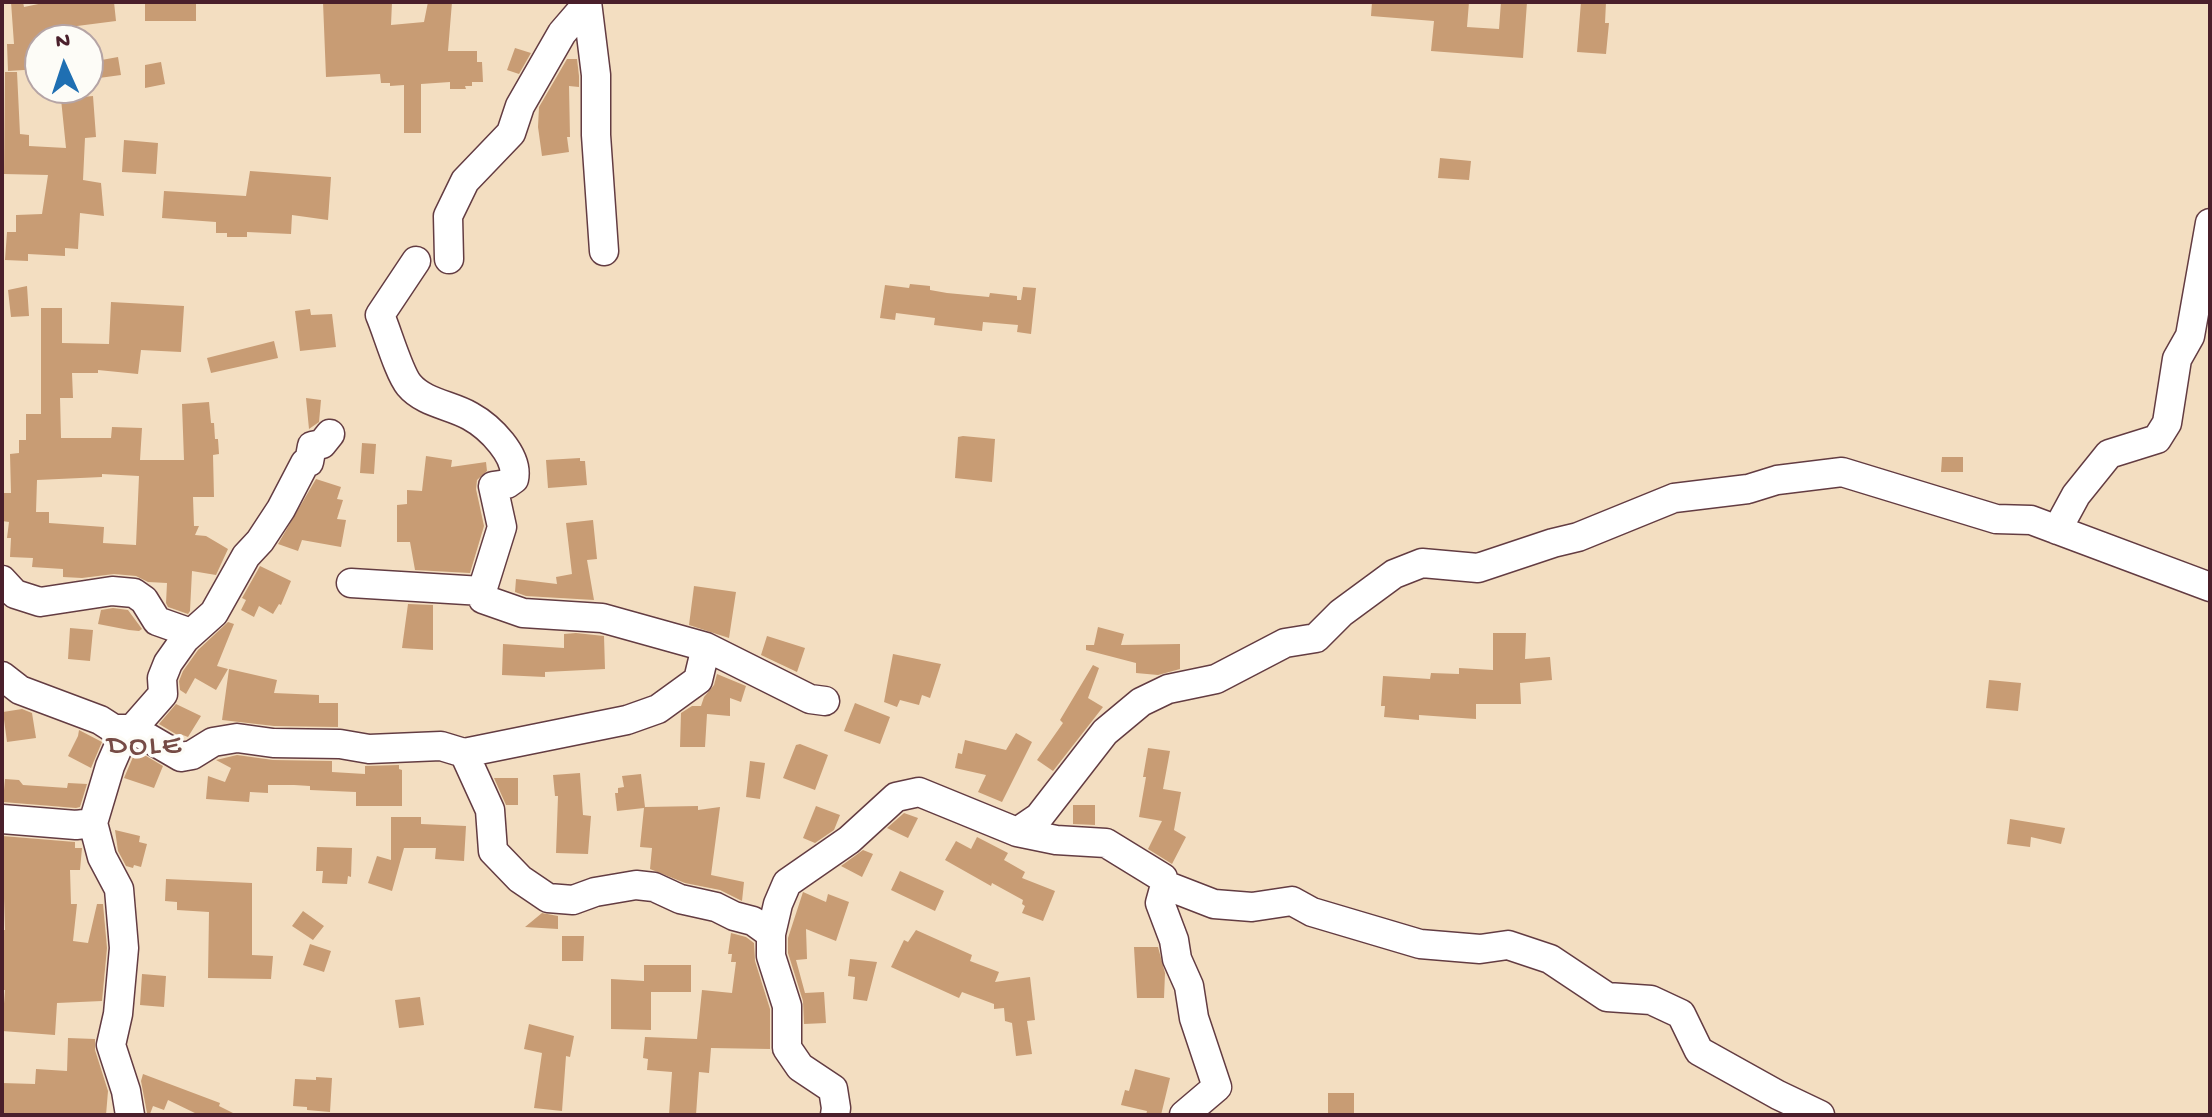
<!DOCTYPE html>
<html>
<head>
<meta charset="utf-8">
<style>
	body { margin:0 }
	#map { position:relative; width:2212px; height:1117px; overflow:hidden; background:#f3dec1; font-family:"Gochi Hand",sans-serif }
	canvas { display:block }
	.frame { position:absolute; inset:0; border:4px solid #4a1f2b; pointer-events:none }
	.north { position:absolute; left:24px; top:24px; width:80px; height:80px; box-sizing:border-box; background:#fdfcf7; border:2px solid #b5a4a5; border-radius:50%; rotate:357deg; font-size:22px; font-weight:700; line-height:32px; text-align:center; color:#4a1f2b }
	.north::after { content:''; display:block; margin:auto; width:28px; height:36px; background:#1f6fb2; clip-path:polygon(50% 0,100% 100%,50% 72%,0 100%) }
</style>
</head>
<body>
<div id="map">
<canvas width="2212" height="1117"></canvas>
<div class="frame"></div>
<div class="north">N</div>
</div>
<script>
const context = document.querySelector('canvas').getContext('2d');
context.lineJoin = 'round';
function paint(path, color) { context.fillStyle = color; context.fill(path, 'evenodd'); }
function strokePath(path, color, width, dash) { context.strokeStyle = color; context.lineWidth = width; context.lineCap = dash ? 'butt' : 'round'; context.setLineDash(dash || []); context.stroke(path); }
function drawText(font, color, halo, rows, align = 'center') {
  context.font = font + ' "Gochi Hand",sans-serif'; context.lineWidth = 7; context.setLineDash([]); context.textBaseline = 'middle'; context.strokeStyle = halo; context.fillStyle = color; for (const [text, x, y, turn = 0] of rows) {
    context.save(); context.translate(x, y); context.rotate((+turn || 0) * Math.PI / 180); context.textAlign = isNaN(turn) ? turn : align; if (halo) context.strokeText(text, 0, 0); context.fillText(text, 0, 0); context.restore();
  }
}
paint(new Path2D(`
	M11,2H23L24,7L48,2H114L116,21L77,26L78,40H37L40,69L8,71L7,44H14Z
	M145,2H196V21H145Z
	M323,2H392L391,25L424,22L428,2H452L448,51H477V62H482L483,82H472V86H465L466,89H450V82L421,84V133H404V85L390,86V83H381L380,74L326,77Z
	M1372,2H1469L1467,27L1499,29L1501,2H1527L1523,58L1431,51L1434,21L1371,16Z
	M1581,2H1606L1605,23H1609L1606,54L1577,52Z
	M515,48L531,53L519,74L507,70Z
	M118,57L121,75L99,78L96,61Z
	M567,59H577L579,76V87L569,86L570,137H567L569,152L542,156L538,127L539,107Z
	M161,62L165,84L145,88V65Z
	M5,72H17L20,134L29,135V146L66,148L61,99L93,96L96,137L85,138L83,180L101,183L104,216L80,213L78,249L65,248V256L28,254V261L5,260L7,232H16V215L42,214L48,175L4,174Z
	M124,140L158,143L156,174L122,172Z
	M1440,158L1471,161L1469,180L1438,178Z
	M250,171L331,177L328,220L292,215L291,234L247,232V237H227V233H216V222L162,218L164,191L246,196Z
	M910,284L930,286V290L947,293L989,297L990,293L1017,296V300H1021L1023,287L1036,288L1031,334L1017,332L1018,325L983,322L982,331L934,325L935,318L896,313L895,320L880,318L885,285L909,288Z
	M27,286L29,316L11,317L8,290Z
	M111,302L184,306L181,352L141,350L138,374L98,370V373H72L73,398H60L61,438H111L112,427L142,428L140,460H184L182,404L209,402L211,423H214L215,439H218L219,454L213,455L214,497H193L194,526H199L195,535L206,536L228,549L216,575L192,571L190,611L188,614L168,607L166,603L167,583L148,582L136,576L114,574L82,578L63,577V569L32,567L33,558L10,557L11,538H7L9,522L2,521V493H11L10,454L19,453V440H26V414H41V308H62V343L109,344ZM102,474L139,476L136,545L103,543L104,527L49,523V512H36L37,480L102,477Z
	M310,309L311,315L332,314L336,347L300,351L295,311Z
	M274,341L278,358L211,373L207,358Z
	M306,398L321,400L319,422L309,429Z
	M963,436L995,439L992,482L955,478L958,437Z
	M362,443L376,444L374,474L360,473Z
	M426,456L452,460L451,467L486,462L487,471L477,480L476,489L484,526L470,573L415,570L410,542H397V505L407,504V490L422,491Z
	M1942,457H1963V472H1941Z
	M580,458V461H585L587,485L548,488L546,460Z
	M316,479L341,487L337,499L343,500L337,519L346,520L341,547L302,540L298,551L278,544Z
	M593,520L597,559L587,560L594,600L526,596L515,592L516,579L557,584L556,577L572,574L566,523Z
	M260,566L291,581L281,605L279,604L273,614L259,606L254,617L241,610L246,600L242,598Z
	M694,586L736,592L729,638L689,625Z
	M408,604L433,605V650L402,648Z
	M113,608L128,610L142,629L139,631L129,630L98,624L101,610Z
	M228,622L234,624L217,666L228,669L216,690L195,678L186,694L180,690L179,681L183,671L198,650Z
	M1098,627L1124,634L1121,645L1180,644V669L1158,675L1136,673V663L1086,650V645H1094Z
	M70,628L93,630L90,661L68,659Z
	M576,633L604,636L605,669L545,672V677L502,675L503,644L564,648V634Z
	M1493,633H1526L1525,659L1550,657L1552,680L1520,683L1521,704H1476V719L1419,715V720L1384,717L1385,706H1381L1383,676L1430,679L1431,673L1459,674V668L1493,670Z
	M767,636L805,648L797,672L761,655Z
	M893,654L941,664L930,698L922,695L919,705L900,700L897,707L884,702Z
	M1093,665L1099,668L1088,698L1103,707L1053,771L1037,760L1063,723L1060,720Z
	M229,669L277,680L274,693L319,695V703H338V727L274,726L222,720Z
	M717,674L746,686L741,702L730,698V716L707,714L705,747H680L681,713L692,706H701L704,697L714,685Z
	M1989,680L2021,683L2018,711L1986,708Z
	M855,703L890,717L880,744L844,731Z
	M176,704L201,716L188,737L180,734L179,736L159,724Z
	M22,709L32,713L36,738L7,742L3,712Z
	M79,730L102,742L91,768L68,756L78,736Z
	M1016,733L1032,742L1002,802L978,792L986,775L955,768L958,753L962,754L965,740L1006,750Z
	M800,744L828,755L815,790L783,778L796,745Z
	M1148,748L1170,751L1163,789L1181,792L1174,830L1186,837L1172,864L1148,849L1162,821L1139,817L1146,777H1143Z
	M136,750L163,766L154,788L124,778Z
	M237,755L273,760L332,761V772L365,774V766L399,765V769L402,770V806H356V792L310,790V786L294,785H268V793L250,792L249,802L206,799L208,776L225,782L231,768L216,760Z
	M750,761L765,763L760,799L746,797Z
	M580,773L583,815L591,816L588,854L556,853L558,796H555L553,775Z
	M641,774L645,807L698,806V810L720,807L711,875L744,882L742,901L720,890L685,883L650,869L652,848L640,847L644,808L617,811L615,793H618V788L624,787L622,776Z
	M494,778H518V805H506Z
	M5,779L19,780L23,785L67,788L68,783L87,784L80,807L76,808L3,802Z
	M1073,805H1095V825L1073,824Z
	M816,806L840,815L834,830L815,843L803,838Z
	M904,813L918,818L908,838L887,828Z
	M391,817H421V824L466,826L464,861L435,859L436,848H404L392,891L368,883L377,856L391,860Z
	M2010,819L2065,828L2061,844L2031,837L2030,847L2007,844Z
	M115,830L140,836L139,842L147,844L141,867L134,865L133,868L126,866L118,851Z
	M2,836L75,842V848H82L80,870H70L71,904H77L73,941L88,943L97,904H103L107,948L102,1001L57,1003L55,1035L2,1031L5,990H2V930H5Z
	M977,837L1008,853L1004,860L1025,872L1022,878L1055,891L1043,921L1022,913L1025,906L1022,904L1023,900L992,883L991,886L945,860L956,841L971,849Z
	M317,847L352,848L351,877L348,876L347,884L322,883L323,871H316Z
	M863,850L873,854L862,877L841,866Z
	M900,871L944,891L935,911L891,890Z
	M166,879L252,883V955L273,956L271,979L208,978L209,912L177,910V902L165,901Z
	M803,892L826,902L828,894L849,902L836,941L806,929L807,959L796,960L805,993L824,992L826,1023L804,1024L803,1001L788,953V938Z
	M303,911L324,926L313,940L292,926Z
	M542,913L558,916V929L525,927Z
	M916,930L972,955L970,961L999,972L995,982L1030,977L1035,1020L1027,1021L1032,1054L1016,1056L1012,1023L1005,1021L1004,1008L994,1009V1004L962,992L959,998L891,967L904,940L908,942Z
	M731,933L746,937L754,943L755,961L770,1009V1049L711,1048L709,1073L699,1072L696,1115H669L672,1072L647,1070L648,1059L643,1058L645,1037L697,1039L702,990L732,993L736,962H731L732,954H728Z
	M562,936H584L583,961H562Z
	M310,944L331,951L324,972L303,965Z
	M1134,947H1158L1165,973L1164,998H1137Z
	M850,959L877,962L867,1001L853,999L855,977L848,976Z
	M644,965H691V992H651V1030L611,1029V979L644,981Z
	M142,974L166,976L164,1007L140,1005Z
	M420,997L424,1025L399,1028L395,1000Z
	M529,1024L574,1036L570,1057L566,1056L562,1111L534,1108L542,1053L524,1049Z
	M68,1038L95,1039V1050L108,1091L106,1115H2V1083L35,1084L36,1069L67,1071Z
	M1135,1069L1170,1078L1161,1115H1146L1147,1111L1121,1105L1125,1090L1129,1091Z
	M143,1074L220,1103L219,1106L237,1115H199L168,1100L164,1110L153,1106L150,1114L147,1113L141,1081Z
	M316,1077L332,1078L330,1112L307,1110V1107L293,1106L295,1079L316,1080Z
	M1328,1093H1354V1115H1328Z`), '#c89c74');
const minor = new Path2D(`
	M587,2L596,75V135L604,251
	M449,259L448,216L465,181L511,133L520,106L562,33L587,4
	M416,261L380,315C387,331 399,373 409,385C424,403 451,405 470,416C490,427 519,456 514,479L507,484L493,486L502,527L482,591L483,599L523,613L602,618L706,647L810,699L825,701
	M2057,530L2076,495L2109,454L2157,439L2167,423L2177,359L2190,336L2210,223
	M2,580L15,594L40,602L112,591L134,593L144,600L157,621L191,633
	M351,583L482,591
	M2,676L20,690L100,720L114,729H133L181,757L192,755L213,742L237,738L273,743L340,744L369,749L441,746L464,753L627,720L658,709L698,680L706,647
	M464,753L490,810L493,851L520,879L548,898L573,900L595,892L636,885L654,887L680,899L716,907L734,916L753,921L771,934V956L787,1006V1048L800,1067L833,1089L836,1108L835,1115
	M2,819L76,825L93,823L110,766L120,743L163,694L162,678L168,663L185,639L214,613L246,556L260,541L281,509L305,463L309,462L312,446L322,444L330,434
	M93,823L102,857L119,889L124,948L118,1014L111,1045L126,1091L130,1115
	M1017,832L1056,840L1106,843L1163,878L1165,885L1214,904L1252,907L1292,901L1312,912L1420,944L1480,949L1508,945L1550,959L1607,997L1651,1000L1681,1014L1699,1051L1778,1095L1820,1115
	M1165,885L1160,903L1174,940L1177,959L1189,986L1194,1018L1217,1087L1184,1115
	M771,934L778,904L787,883L849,840L896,797L919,792L1017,832L1039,817L1105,732L1141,702L1168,689L1216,679L1285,643L1316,638L1341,613L1394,574L1422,563L1478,568L1553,543L1578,537L1674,498L1748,489L1777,480L1842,472L1996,519L2031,520L2210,587`);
strokePath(minor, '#633c42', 31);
strokePath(minor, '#fff', 28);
context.letterSpacing = '2px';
drawText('30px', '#764b45', '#fdfcf7', [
	["DOLE",145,748]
]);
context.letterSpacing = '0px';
</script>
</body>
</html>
